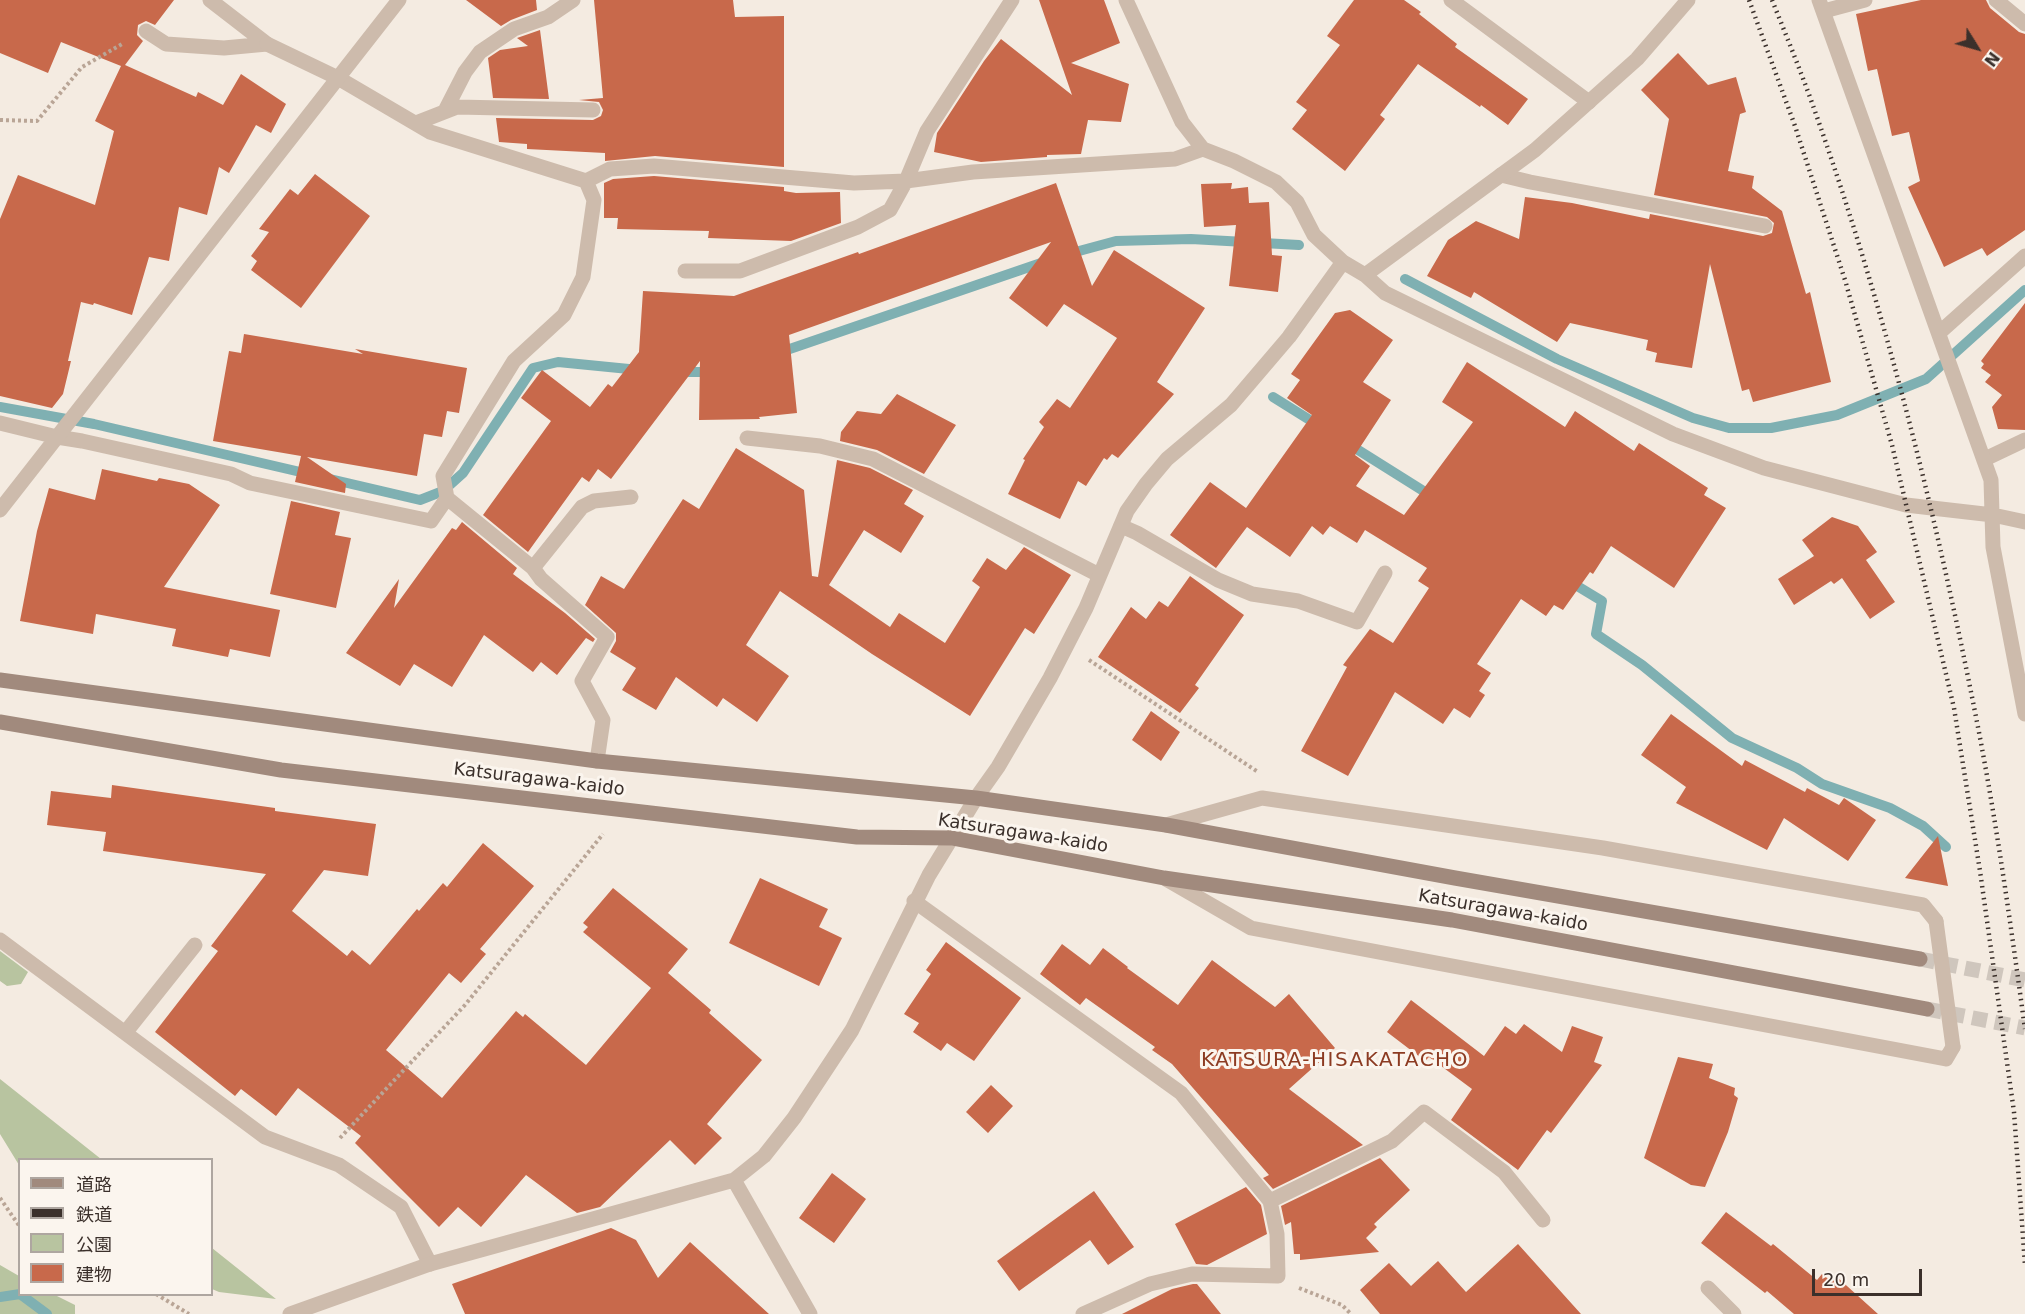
<!DOCTYPE html>
<html>
<head>
<meta charset="utf-8">
<style>
	body { margin:0 }
	#map { position:relative; width:2025px; height:1314px; overflow:hidden; background:#f4ebe1; font-family:"DejaVu Sans","Noto Sans JP",sans-serif }
	canvas { display:block }
	.legend { position:absolute; left:18px; top:1158px; width:195px; height:138px; box-sizing:border-box; background:#fbf5ee; border:2px solid #aea6a0; margin:0; padding:8px 10px; list-style:none; font-size:18px; color:#3b302b }
	.legend li { display:flex; align-items:center; gap:12px; height:30px }
	.legend b { width:30px; border:2px solid #aea6a0 }
	.north { position:absolute; left:1947px; top:18px; width:60px; height:60px; -webkit-text-stroke:4px #fbf5ee; paint-order:stroke; rotate:127deg; font-size:16px; font-weight:700; line-height:24px; text-align:center; color:#3b302b }
	.north::after { content:''; display:block; margin:auto; width:21px; height:27px; background:#3b302b; clip-path:polygon(50% 0,100% 100%,50% 72%,0 100%) }
	.scale { position:absolute; left:1812px; top:1269px; width:110px; height:27px; box-sizing:border-box; border:3px solid #3b302b; border-top:0; padding-left:8px; font-size:18px; line-height:21px; white-space:nowrap; color:#3b302b; -webkit-text-stroke:4px #fbf5ee; paint-order:stroke }
</style>
</head>
<body>
<div id="map">
<canvas width="2025" height="1314"></canvas>
<ul class="legend">
<li><b style="height:8px;background:#a18a7d"></b>道路</li>
<li><b style="height:8px;background:#3b302b"></b>鉄道</li>
<li><b style="height:16px;background:#b8c4a0"></b>公園</li>
<li><b style="height:16px;background:#c8694b"></b>建物</li>
</ul>
<div class="north">N</div>
<div class="scale">20 m</div>
</div>
<script>
const context = document.querySelector('canvas').getContext('2d');
context.lineJoin = 'round';
function paint(path, color) { context.fillStyle = color; context.fill(path, 'evenodd'); }
function strokePath(path, color, width, dash) { context.strokeStyle = color; context.lineWidth = width; context.lineCap = dash ? 'butt' : 'round'; context.setLineDash(dash || []); context.stroke(path); }
function drawText(font, color, halo, rows, align = 'center') {
  context.font = font + ' "DejaVu Sans",sans-serif'; context.lineWidth = 6; context.setLineDash([]); context.textBaseline = 'middle'; context.strokeStyle = halo; context.fillStyle = color; for (const [text, x, y, turn = 0] of rows) {
    context.save(); context.translate(x, y); context.rotate((+turn || 0) * Math.PI / 180); context.textAlign = isNaN(turn) ? turn : align; if (halo) context.strokeText(text, 0, 0); context.fillText(text, 0, 0); context.restore();
  }
}
paint(new Path2D(`
	M0,951L28,972L21,984L7,986L0,981Z
	M0,1079L101,1159L20,1160L19,1165L0,1134Z
	M212,1248L276,1299L219,1292L212,1289Z
	M0,1265L19,1276L20,1294L55,1295L75,1305V1314H0Z`), '#b8c4a0');
strokePath(new Path2D(`
	M1068,254L1116,241L1191,239L1299,245
	M1405,279L1557,359L1693,418L1729,428H1771L1837,415L1926,379L2025,290
	M778,353L1044,262
	M679,372H714
	M1273,397L1321,427
	M0,407L94,424L309,474
	M1347,443L1433,497
	M330,479L420,500L443,491L463,473L533,368L558,362L639,370
	M1569,581L1602,601L1596,634L1642,665L1732,738L1797,768L1822,784L1890,808L1923,826L1946,847
	M20,1294L47,1314
	M0,1297L20,1294`), '#7fb0b2', 10);
paint(new Path2D(`
	M0,0H174L155,25L146,21L138,25L137,35L143,41L125,65L196,97L198,92L223,105L241,74L286,104L271,133L256,125L229,173L219,167L207,215L179,207L169,261L149,257L132,315L94,303L93,305L81,302L68,361H71L63,394L52,408L0,396V219L18,175L95,205L114,131L95,121L121,66L61,42L48,73L0,53Z
	M466,0H536L537,10L511,20L501,26Z
	M594,0H733L735,17L784,16V167L655,156L605,161V153L527,149V144L499,142L496,118L593,120L601,116L603,110L599,102L579,100L603,98Z
	M1039,0H1104L1120,43L1071,63L1129,84L1121,122L1088,120L1081,154L1047,155V157L981,162L934,152L937,133L984,61L1001,39L1072,95Z
	M1354,0H1404L1421,12L1419,14L1457,44L1455,47L1528,99L1508,125L1481,105L1480,107L1418,64L1380,115L1385,119L1345,171L1292,129L1307,110L1296,102L1340,45L1327,36Z
	M1921,0H1986L1990,8L2019,32L2025,34V230L1987,256L1982,248L1944,267L1908,187L1920,181L1909,132L1892,136L1877,69L1868,71L1856,14Z
	M540,30L549,99L493,98L488,58L500,50L528,46L517,38Z
	M1678,53L1708,85L1736,77L1746,112L1740,114L1728,171L1754,176L1752,188L1782,211L1806,294L1810,292L1831,382L1753,402L1749,389L1742,391L1710,264L1692,368L1655,362L1657,353L1646,350L1648,340L1570,323L1557,342L1474,292L1471,298L1427,276L1448,240L1476,221L1519,239L1525,197L1572,203L1649,219L1650,214L1763,236L1772,233L1774,223L1767,217L1654,195L1669,119L1641,90Z
	M315,174L370,216L301,308L251,270L257,261L251,256L269,232L259,229L290,189L298,195Z
	M654,176L784,187V191L796,193L840,192L841,223L791,241L708,238L709,231L617,229L618,218H604V183L613,179Z
	M1056,183L1092,286L1114,250L1205,308L1157,382L1174,394L1118,458L1112,454L1107,460L1104,458L1086,486L1078,481L1060,519L1008,494L1025,460L1023,459L1044,427L1039,422L1057,399L1070,408L1117,338L1064,304L1047,327L1009,298L1051,242L789,335L797,413L759,417L760,419L699,420L700,361L611,479L598,469L589,482L582,477L528,552L483,515L551,421L521,398L542,370L590,407L608,384L612,387L639,352L643,291L734,296L858,252L859,254Z
	M1232,183L1231,189L1248,187L1249,203L1269,202L1272,255L1282,256L1278,292L1229,286L1236,225L1204,227L1201,184Z
	M2025,303V430L1998,429L1992,407L2002,395L1985,382L1991,375L1981,368L1984,364L1981,361Z
	M1350,310L1393,340L1363,382L1391,400L1355,455L1370,466L1356,486L1404,515L1473,422L1442,402L1467,362L1565,427L1575,411L1634,451L1639,443L1708,488L1704,495L1726,508L1674,588L1611,546L1593,574L1590,572L1563,610L1554,605L1546,616L1521,599L1477,664L1491,673L1479,691L1485,695L1470,718L1454,708L1443,724L1395,692L1348,776L1301,751L1347,667L1343,665L1370,629L1393,643L1429,588L1418,581L1427,568L1365,530L1357,543L1330,526L1323,535L1312,526L1290,557L1247,527L1216,568L1170,535L1210,482L1246,508L1312,415L1287,398L1300,380L1291,374L1335,313Z
	M244,334L363,354L355,349L467,368L459,413L447,411L442,437L424,434L417,476L307,457L346,484L345,493L295,482L301,456L213,441L229,351L241,353Z
	M897,394L956,425L924,474L877,450L840,441L841,432L857,411L881,414Z
	M736,448L804,490L812,576L818,577L837,460L870,468L913,490L904,504L924,516L901,553L864,530L829,585L890,627L899,613L945,643L980,587L972,581L987,558L1006,570L1024,547L1071,575L1034,634L1025,628L970,716L872,654L780,591L746,645L789,676L757,722L723,698L717,707L676,677L656,710L622,690L636,668L610,652L616,641V633L585,605L601,576L624,589L683,499L699,509Z
	M102,469L157,481L159,478L189,484L220,505L164,587L280,610L270,657L230,649L228,657L172,646L176,629L96,614L93,634L20,621L37,531L49,488L95,500Z
	M291,501L340,512L335,535L351,538L336,608L270,594Z
	M1832,517L1858,526L1877,552L1866,560L1895,602L1870,619L1842,578L1834,584L1831,581L1794,605L1778,579L1814,556L1802,540Z
	M462,522L517,568L513,574L565,613L595,639L593,642L586,638L557,675L541,662L533,672L484,635L452,687L414,664L400,686L346,653L399,579L394,608L452,528L456,530Z
	M1190,576L1244,615L1195,685L1199,688L1180,713L1098,657L1131,607L1146,619L1159,601L1168,607Z
	M1151,711L1180,732L1161,761L1132,740Z
	M1671,714L1742,766L1745,760L1805,792L1807,788L1839,805L1844,798L1876,820L1848,861L1784,818L1767,850L1676,803L1686,787L1641,755Z
	M112,785L275,808V811L376,824L368,876L324,870L292,911L347,956L352,950L370,965L417,909L419,911L443,883L447,887L483,843L534,886L480,949L486,954L461,983L449,973L386,1050L442,1098L516,1011L523,1017L525,1014L586,1065L651,988L583,932L588,927L583,923L613,888L688,949L668,973L711,1010L709,1013L762,1060L707,1124L722,1138L695,1165L670,1140L600,1207L577,1213L526,1175L481,1227L458,1207L439,1227L355,1143L361,1136L298,1088L276,1116L241,1089L235,1096L155,1032L218,951L211,946L266,874L103,851L106,832L47,825L51,791L111,798Z
	M1938,836L1948,886L1905,878Z
	M760,878L828,909L819,927L842,938L819,986L729,943Z
	M946,942L1021,998L974,1061L947,1043L941,1051L913,1032L919,1023L904,1014L931,974L926,970Z
	M1062,944L1090,965L1103,948L1128,967L1127,968L1178,1005L1212,960L1275,1007L1289,994L1335,1048L1289,1089L1363,1145L1273,1189L1263,1178L1269,1175L1172,1064L1152,1050L1155,1047L1086,998L1080,1005L1040,974Z
	M1411,1000L1484,1056L1505,1026L1516,1034L1524,1024L1562,1052L1572,1026L1603,1037L1594,1062L1602,1065L1551,1133L1547,1130L1518,1170L1451,1120L1472,1089L1429,1057L1425,1061L1387,1032Z
	M1678,1057L1713,1064L1709,1078L1735,1088L1734,1095L1738,1098L1728,1132L1705,1187L1691,1185L1644,1158Z
	M991,1085L1013,1106L988,1133L966,1112Z
	M1380,1158L1410,1190L1374,1224L1377,1227L1366,1238L1379,1252L1300,1260V1254H1294L1291,1222L1285,1225L1281,1206Z
	M832,1173L866,1199L834,1243L799,1218Z
	M1246,1187L1261,1205L1267,1234L1207,1265L1196,1264L1175,1224Z
	M1094,1191L1134,1247L1108,1265L1090,1240L1019,1291L997,1261Z
	M1726,1212L1771,1246L1773,1244L1817,1280L1822,1274L1832,1282L1837,1277L1878,1314H1794L1767,1291L1765,1293L1701,1243Z
	M611,1228L636,1240L658,1278L690,1242L769,1314H465L452,1284Z
	M1518,1244L1581,1314H1380L1360,1290L1389,1263L1411,1286L1438,1261L1466,1292Z
	M1193,1284H1197L1221,1314H1122L1172,1289Z`), '#c8694b');
strokePath(new Path2D(`
	M1920,959L2025,980
	M1927,1009L2025,1028`), '#cfc6bd', 15, [15, 8]);
strokePath(new Path2D(`
	M0,120L37,121L82,67L124,43
	M1089,660L1258,772
	M340,1138L465,1005L603,834
	M0,1198L20,1227
	M1299,1288L1342,1305L1351,1314
	M156,1294L189,1314`), '#b9a596', 4, [3, 3]);
strokePath(new Path2D(`
	M210,0L267,44
	M1451,0L1589,102
	M1996,0L2025,24
	M1824,11L1865,0
	M146,31L166,44L224,48L267,44
	M338,78L430,132L586,181L594,200L583,277L564,315L514,361L443,476L447,498
	M445,111L465,72L480,52L514,29L548,17L573,0
	M416,123L457,107L593,110
	M1501,175L1530,182L1765,226
	M586,181L610,169L654,166L854,183L906,181L973,172L1175,159L1203,149
	M685,271H740L858,227L890,210L906,181L927,131L1012,0
	M57,437L82,441L231,474L250,483L431,521L447,498L533,568L541,579L607,637L582,681L603,720L597,761
	M747,438L820,446L873,459L1099,575
	M1985,459L2025,440
	M1121,526L1137,533L1218,580L1252,594L1298,601L1357,622L1385,573
	M533,568L582,507L594,501L631,497
	M914,901L1181,1093L1270,1201L1277,1234L1278,1276L1192,1274L1150,1284L1083,1314
	M0,940L265,1137L339,1165L401,1207L430,1264
	M125,1033L195,945
	M1270,1201L1392,1141L1424,1112L1504,1172L1543,1220`), '#cdbbac', 15);
strokePath(new Path2D(`
	M1126,0L1182,122L1203,149L1234,161L1276,182L1297,202L1314,235L1343,262L1365,275L1385,293L1673,434L1764,468L1906,505L1993,515L2025,522
	M1819,0L1991,480L1993,547L2025,714
	M267,44L338,78
	M1365,275L1535,150L1637,59L1688,0
	M1939,333L2025,256
	M0,423L57,437
	M0,510L399,0
	M1166,825L1262,798L1603,848L1923,905L1936,921
	M1166,879L1251,928L1946,1059L1953,1047
	M1708,1288L1734,1314
	M290,1314L430,1264L734,1180
	M810,1314L734,1180L764,1156L794,1118L852,1030L929,875L976,798L998,767L1050,678L1086,608L1127,511L1146,484L1167,459L1231,405L1289,337L1343,262`), '#cdbbac', 15);
strokePath(new Path2D(`
	M0,680L597,761L976,798L1166,825L1455,878L1920,959
	M0,722L281,770L857,837L952,838L1164,878L1452,920L1927,1009`), '#a18a7d', 15);
strokePath(new Path2D(`
	M1749,0L1795,126L1845,280L1892,445L1954,708L1980,871L2014,1112L2025,1265
	M1772,0C1788,40 1804,79 1818,120C1884,308 1934,506 1973,702C1995,810 2010,920 2025,1029`), '#3b302b', 4.5, [1.5, 4.5]);
strokePath(new Path2D(`
	M1936,921L1953,1047`), '#cdbbac', 15);
drawText('18px', '#3b302b', '#fbf5ee', [
	["Katsuragawa-kaido",539,780,7],
	["Katsuragawa-kaido",1023,834,9],
	["Katsuragawa-kaido",1503,911,10]
]);
context.letterSpacing = '1.5px';
drawText('20px', '#8c3b22', '#fbf5ee', [
	["KATSURA-HISAKATACHO",1335,1061]
]);
context.letterSpacing = '0px';
</script>
</body>
</html>
